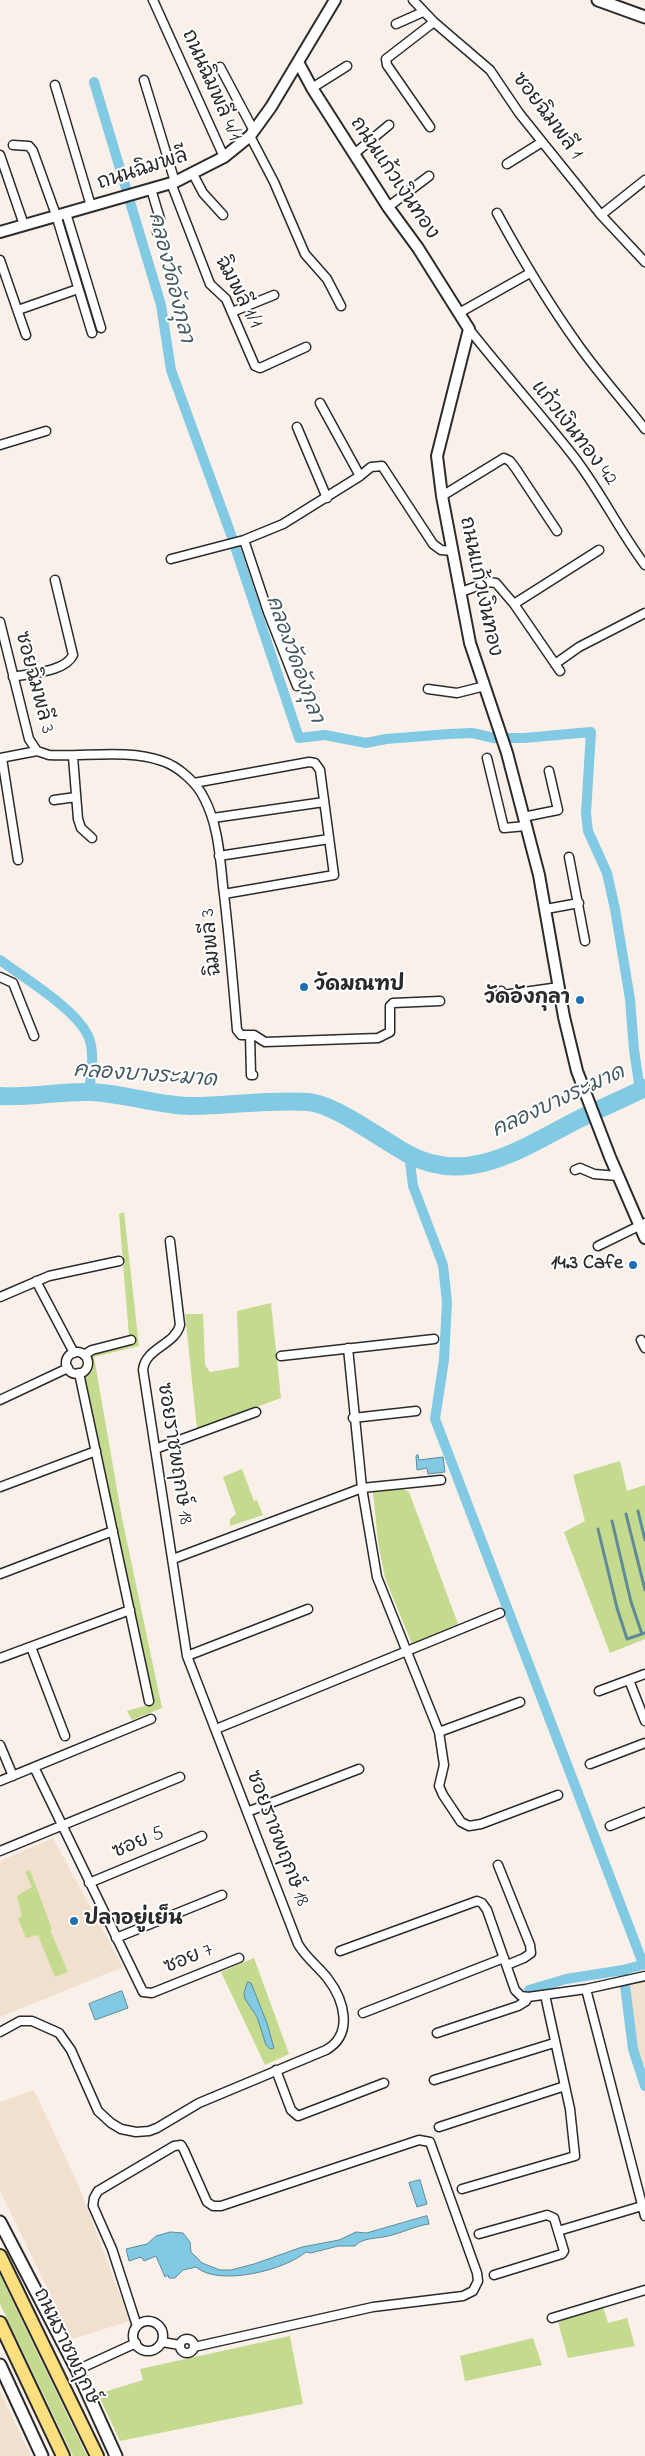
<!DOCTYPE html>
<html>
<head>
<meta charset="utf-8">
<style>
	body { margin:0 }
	canvas { display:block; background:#f9f1e9 }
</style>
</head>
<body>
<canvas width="645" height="2456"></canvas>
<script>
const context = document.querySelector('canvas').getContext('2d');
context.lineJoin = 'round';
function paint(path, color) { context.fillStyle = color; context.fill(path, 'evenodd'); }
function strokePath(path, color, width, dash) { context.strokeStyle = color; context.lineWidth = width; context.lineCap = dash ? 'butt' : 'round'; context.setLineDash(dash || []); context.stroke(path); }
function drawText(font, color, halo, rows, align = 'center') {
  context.font = font + ' "Indie Flower","Playpen Sans Thai",sans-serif'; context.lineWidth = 4; context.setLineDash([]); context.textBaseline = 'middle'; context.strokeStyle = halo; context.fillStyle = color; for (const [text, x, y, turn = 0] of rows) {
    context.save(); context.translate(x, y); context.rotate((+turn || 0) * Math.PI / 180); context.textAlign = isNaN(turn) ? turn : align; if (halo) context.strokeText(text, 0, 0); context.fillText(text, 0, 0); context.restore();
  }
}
paint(new Path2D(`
	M53,1838L123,1967L0,2017V1861Z
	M645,1980V2064L641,2065L626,1984Z
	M34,2090L78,2184L130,2321L72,2339L0,2191V2102Z
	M0,2391L31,2456H0Z`), '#f2e0cf');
paint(new Path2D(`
	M124,1212L139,1346L94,1357L122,1518L162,1708L132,1720L127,1711L154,1703L83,1375L88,1369L92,1352L134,1343V1335L129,1336L119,1214Z
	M271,1303L281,1398L197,1429L185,1314H203L205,1365L210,1372L239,1367L237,1311Z
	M620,1461L627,1491L645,1485V1639L610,1653L564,1532L585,1521L573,1475Z
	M242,1469L254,1501L257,1500L263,1515L230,1526V1519L236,1514L223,1477Z
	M404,1489L409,1492L458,1624L412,1644L385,1578L378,1542L373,1492Z
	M30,1870L52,1929L50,1930L68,1972L55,1977L38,1935L26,1938L18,1918L22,1916L17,1896L32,1887L25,1872Z
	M254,1958L289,2054L265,2065L221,1972Z
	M0,2275L87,2456H73L0,2304Z
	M603,2307L608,2323L627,2318L635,2346L568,2358L558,2322Z
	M290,2336L303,2404L120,2441L98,2394L143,2380L140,2369Z
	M533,2338L542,2365L465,2381L460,2356Z`), '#c4da8f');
const water = new Path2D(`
	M418,1455L419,1460L443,1457L445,1472L428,1474L427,1468L417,1470L416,1456Z
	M248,1982L251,1983L267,2023L274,2048L270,2049L266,2045L257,2017L245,1999L244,1993Z
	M122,1991L128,2008L95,2020L89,2004Z
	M420,2180L427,2204L417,2207L409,2183Z
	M427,2216L429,2224C415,2226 402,2233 388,2236C377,2239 363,2237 355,2246H338L311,2253L306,2252C285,2270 219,2287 196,2267L183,2270L175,2278H169L168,2275L165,2277L156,2256L144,2261L141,2257L129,2261L126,2249L147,2244L156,2236L170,2232L183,2233L190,2242L191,2252L202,2263L220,2270H231L254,2264L302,2247L339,2240L356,2232L366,2233Z`);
paint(water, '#82c9e3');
strokePath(water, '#5f8a99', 1);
strokePath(new Path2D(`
	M638,1511L645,1540
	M626,1514L645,1590
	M612,1521L631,1602L642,1634
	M598,1529L617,1608L627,1639L645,1633`), '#5f8a99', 3);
strokePath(new Path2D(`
	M94,82L161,305L171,370L229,529L299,738L325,735L366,743L386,739L449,734L472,733L494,738H524L591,732L586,813L588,831L607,873L615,909L630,999L634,1050L640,1090
	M0,960C24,978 78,1010 89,1038C95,1054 91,1076 89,1092
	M409,1154L413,1186L443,1265L447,1302L444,1360L435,1419L642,1961V1965L623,1970L633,2049L645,2086
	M529,1990L566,1979L623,1970`), '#82c9e3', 10);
strokePath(new Path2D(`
	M0,1096C30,1098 60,1091 90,1092C124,1093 158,1106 191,1106C230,1106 269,1099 308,1102C335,1104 382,1140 408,1154C468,1187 524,1147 577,1120C599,1109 622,1099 645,1088`), '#82c9e3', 18);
const minor = new Path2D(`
	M153,0L224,157
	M413,0L434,22L490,70L519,113L601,215L645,262
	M396,24L423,12
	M220,67L254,131
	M144,80L175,182
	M55,85L91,206
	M312,88L347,66
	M430,127L387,65L386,59L434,22
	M250,136L274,182L305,254L327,279L341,306
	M13,145L29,146L33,151L56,215L92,333
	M354,154L389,125
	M0,155L24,225
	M507,164L542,142
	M193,174L203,193L223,215
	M171,183L210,284L226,299L255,366L260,368L306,347
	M151,189L160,219L157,232
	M388,207L429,176
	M66,213L101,328
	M497,213C522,259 548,303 579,346C599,374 623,401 645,429
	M601,215L645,180
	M0,260L26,335
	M18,310L78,289
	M232,312L274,295
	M459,313L530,273
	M469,329C502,371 538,411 571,453C599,488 618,529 645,565
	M320,403L360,476L371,467L382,466L433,544L441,550L453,551
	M297,427L327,498
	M0,445L46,431
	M442,496L504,458L510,461L516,469L557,531
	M244,540L268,612L297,686
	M171,559L244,540L283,524L360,476
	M461,592L488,582L496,583L514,604L560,671
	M514,604L599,550
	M0,622L29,739L37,751L49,755C85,757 127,749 162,761C178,766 197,783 204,798C218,824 220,857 223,886C229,934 233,982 237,1030L241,1035H254L265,1042L378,1038L390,1032V1006L393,1003L440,1001
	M555,664L579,647L645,613
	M13,677C31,673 65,672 73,655L55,580
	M428,689L457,693L485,686
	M73,757L78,819L81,828L92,838
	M0,758L37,751
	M2,758L18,860
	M487,758L504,828L526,826
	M194,783L309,762L315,763L320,770L334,875L224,894
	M54,800L76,797
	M523,817L558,810L549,771
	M213,818L324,802
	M219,856L329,839
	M569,857L585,941
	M546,909L579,903
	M0,977L13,983L34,1036
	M501,991L503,995L559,987
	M250,1035L251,1075H253
	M575,1170L580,1168L594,1174L618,1176
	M598,1246L645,1223
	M36,1281L74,1353
	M0,1297L49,1276L119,1261
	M641,1340L645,1348
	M348,1348L362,1488L377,1577L439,1732L444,1765L439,1786L443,1795L461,1822L469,1826L481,1824L558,1795
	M66 1363a11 11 0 1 1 22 0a11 11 0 1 1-22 0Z
	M84,1355L92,1350L131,1340
	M281,1356L434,1339
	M79,1373L149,1701
	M0,1400L68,1368
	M353,1418L416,1411
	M155,1449L256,1412
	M0,1487L96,1451
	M173,1559L362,1488L441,1480
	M0,1574L113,1531
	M31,1647L65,1736
	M187,1656L308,1609
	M0,1658L130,1610
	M629,1680L645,1721
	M599,1691L645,1674
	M216,1729L500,1613
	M439,1732L520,1702
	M0,1745L13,1776
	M590,1764L645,1743
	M34,1767L143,1992L152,1993L239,1958
	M0,1781L151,1719
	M247,1812L359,1769
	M610,1826L645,1812
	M0,1851L180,1777
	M498,1865L530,1945L531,1953L524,1958L507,1965
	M89,1883L202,1836
	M116,1938L222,1895
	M340,1951L477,1901L482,1903L487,1910L515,1990L521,1996L528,1997L586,1989L645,1976
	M586,1989L645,2216
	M363,2013L504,1958
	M0,2032L20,2021H32L59,2033L71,2050L98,2111L111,2123L121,2129L136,2132L149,2131L157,2128L199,2103L326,2050C354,2034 344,2000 328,1979C319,1967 306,1958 298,1944L187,1656L143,1370C145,1348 175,1345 180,1325L170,1241
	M437,2033L518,2006L526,2001L528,1997
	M276,2070L291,2110L298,2116L384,2083
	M434,2080L554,2043
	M439,2127L565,2086
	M462,2189L575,2156L570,2109L545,1995
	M558,2231L642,2206
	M479,2234L547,2215L554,2218L564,2251L562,2254L494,2275
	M552,2318L645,2290
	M133 2336a15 15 0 1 1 30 0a15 15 0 1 1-30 0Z
	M137,2326L112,2249L93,2206L94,2198L98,2191L174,2146L181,2145L184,2150L207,2202L213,2206H221L419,2140L430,2142L477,2273L478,2281L473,2291L463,2296L373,2307L194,2347
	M180 2346a7 7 0 1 1 14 0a7 7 0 1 1-14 0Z
	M162,2342L180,2345
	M77,2370L136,2343`);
const tertiary = new Path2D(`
	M298,62L312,88L388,207L418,248L469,329L437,456L442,496L470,643L507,753L539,875L564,1017L577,1071L610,1157L645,1238
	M0,232L175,182L224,157L250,136L271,107L335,0`);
const secondary = new Path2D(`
	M598,0L645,17
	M0,2222L77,2370L116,2456
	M0,2365L42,2456`);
const primary = new Path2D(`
	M0,2256L97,2456
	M0,2323L63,2456`);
strokePath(minor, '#2b2b2b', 11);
strokePath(tertiary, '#2b2b2b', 14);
strokePath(secondary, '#2b2b2b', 15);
strokePath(primary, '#2b2b2b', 16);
strokePath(minor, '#fff', 8);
strokePath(tertiary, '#fff', 10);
strokePath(secondary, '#fff', 11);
strokePath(primary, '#fce080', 12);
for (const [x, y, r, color] of [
	[304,987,5,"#1f6fb2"],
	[580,1000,5,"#1f6fb2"],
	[633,1265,5,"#1f6fb2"],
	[74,1921,5,"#1f6fb2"]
]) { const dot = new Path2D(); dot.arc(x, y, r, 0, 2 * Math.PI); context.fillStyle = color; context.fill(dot); strokePath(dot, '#fff', 2); }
drawText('20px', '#2b2b2b', '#fff', [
	["ถนนฉิมพลี 4/1",210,86,66],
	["ซอยฉิมพลี 1",546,117,53],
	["ถนนฉิมพลี",143,171,-18],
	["ถนนแก้วเงินทอง",393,179,56],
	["ฉิมพลี 1/1",237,293,62],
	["แก้วเงินทอง 42",573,434,52],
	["ถนนแก้วเงินทอง",479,587,78],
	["ซอยฉิมพลี 3",33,683,75],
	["ฉิมพลี 3",213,942,-96],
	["ซอยราชพฤกษ์ 18",173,1454,81],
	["ซอยราชพฤกษ์ 18",276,1839,69],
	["ซอย 5",139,1844,-23],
	["ซอย 7",189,1960,-22],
	["ถนนราชพฤกษ์",65,2347,64]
]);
drawText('bold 20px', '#2b2b2b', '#fff', [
	["วัดมณฑป",314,987],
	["วัดอังกุลา",570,1000,"right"],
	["14.3 Cafe",623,1265,"right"],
	["ปลาอยู่เย็น",84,1921]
], 'left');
drawText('italic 21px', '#455a62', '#fff', [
	["คลองวัดอังกุลา",169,278,76],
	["คลองวัดอังกุลา",293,660,70],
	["คลองบางระมาด",145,1077,4],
	["คลองบางระมาด",559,1103,-25]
]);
</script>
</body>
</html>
